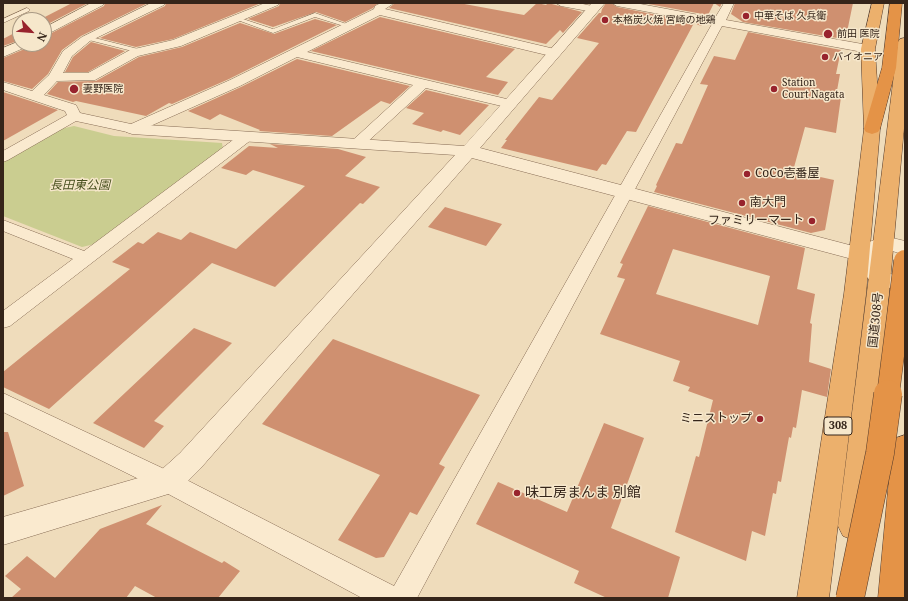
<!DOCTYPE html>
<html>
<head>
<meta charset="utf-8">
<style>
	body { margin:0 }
	#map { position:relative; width:908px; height:601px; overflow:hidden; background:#efdcbb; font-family:"Noto Serif",serif }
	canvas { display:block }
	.frame { position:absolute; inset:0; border:4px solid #35251a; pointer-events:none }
	.north { position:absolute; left:12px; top:12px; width:40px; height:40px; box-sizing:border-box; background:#f6e7cb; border:1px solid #a99984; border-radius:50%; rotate:116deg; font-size:11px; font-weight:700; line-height:16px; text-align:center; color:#35251a }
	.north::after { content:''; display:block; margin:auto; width:14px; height:18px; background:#98232d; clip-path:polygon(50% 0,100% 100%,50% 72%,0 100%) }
</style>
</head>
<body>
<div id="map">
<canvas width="908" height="601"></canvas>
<div class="frame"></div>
<div class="north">N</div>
</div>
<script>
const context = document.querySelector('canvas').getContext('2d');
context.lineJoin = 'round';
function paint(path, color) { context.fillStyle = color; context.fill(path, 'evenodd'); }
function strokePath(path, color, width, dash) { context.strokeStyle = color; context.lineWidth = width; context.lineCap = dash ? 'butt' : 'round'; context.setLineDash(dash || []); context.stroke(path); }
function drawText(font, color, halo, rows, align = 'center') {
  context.font = font + ' "Noto Serif","Noto Sans JP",serif'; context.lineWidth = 3; context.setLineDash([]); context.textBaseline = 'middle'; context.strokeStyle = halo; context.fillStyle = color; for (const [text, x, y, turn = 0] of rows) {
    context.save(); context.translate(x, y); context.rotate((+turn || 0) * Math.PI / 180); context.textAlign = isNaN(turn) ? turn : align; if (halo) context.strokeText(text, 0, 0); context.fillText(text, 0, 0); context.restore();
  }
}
paint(new Path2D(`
	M74,126L114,136L222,143L223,149L99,243L82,247L3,216V162L60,129Z`), '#cacd90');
paint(new Path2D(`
	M72,3H88L44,26V20H39Z
	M105,3H148L81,36L62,50L48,74L32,89L3,81V58L27,48L29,44H44V37L104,6Z
	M166,3H261L173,39L136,47L100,38L165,6Z
	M280,3H378L373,8L345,22L316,12L273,27L248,19L279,6Z
	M395,3H459L524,15L537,3L546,5L548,3L582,12L563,33L560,30L546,44L389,8Z
	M606,3H611L617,7L703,24L701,26L694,23L636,132L627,131L606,165L602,164L597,171L501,148L507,140H505L539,97L552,100L599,43L577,38L599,13H601L602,9Z
	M643,3H722L720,7L714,3L708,15Z
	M735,3H853L846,37H844L843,39L743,22L731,14Z
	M380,17L515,49L486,77L508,82L498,95L311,51Z
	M315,19L337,25L229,79L172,104L169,103L146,116L76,101L73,102L47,94L58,82L96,81L139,57L182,47L240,23L274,34Z
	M20,30V40L3,46V39Z
	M748,32L841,50L836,74H840L836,96L841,97L836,133L805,127L793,171L834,180L825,230L811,233L654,192L657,186L656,185L676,143L682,144L708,85L700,84L714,56L735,60Z
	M91,42L125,51L88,72H65L73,57Z
	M297,59L410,86L390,104L381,101L332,136L259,131L260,130L220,114L210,120L188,111L241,87Z
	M426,90L489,105L460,135L443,130L441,132L412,124L424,113L406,108Z
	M3,92L58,110L3,141Z
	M270,144L338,149L366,157L345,176L380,187L363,204L360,203L275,287L212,263L49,409L3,387V372L130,269L112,262L138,242L143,244L158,232L181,240L190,232L236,249L305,186L253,170L246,175L221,168L249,146L278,148Z
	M648,206L805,248L797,289L815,294L810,323L812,324L809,362L831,369L827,397L802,390L796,428L793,427L791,438L789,437L781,482L778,481L776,494L773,493L765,536L752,531L746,561L675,532L696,456L699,457L713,400L688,391L690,387L673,381L680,361L600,334L625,279L617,277L623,264L620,263ZM673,249L770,276L758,325L656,294Z
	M445,207L502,224L486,246L428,227Z
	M194,328L232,343L154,421L164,426L144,448L93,423Z
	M333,339L480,395L439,464L445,467L417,515L410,512L384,557L376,558L338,540L380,475L262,424Z
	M604,423L644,438L611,528L680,557L668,598H607L574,583L579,571L476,524L498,482L567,512Z
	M3,432H8L24,486L3,496Z
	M162,505L146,524L222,563L224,561L240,571L218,598H157L135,586L126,598H11L21,589L5,576L27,556L55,578L100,529Z`), '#cf9070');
const service = new Path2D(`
	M27,8L30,10L29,11L3,23V19Z
	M315,13L352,26L347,27L315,17L273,33L232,18L237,17L273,29Z
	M87,36L142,50L143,51L140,53L85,39V37Z`);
const minor = new Path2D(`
	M91,3H104L103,5L44,36V28Z
	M151,3H165L164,5L90,41L72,56L63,73H88L130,50L173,40L265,3H279L278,5L181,46L138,56L95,80L57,81L44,95L76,105L80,113L131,124L230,80L374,9L375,6L381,3H394L385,9L559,50L561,53L559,56L555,57L380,15L307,52L515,101L517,104L515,107L510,108L426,88L363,146L358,147L353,146L351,143L353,140L413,85L297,57L240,86L137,132L132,133L76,121L8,160L3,162V151L67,115L65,111L3,90V82L32,91L49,75L63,51L82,37Z
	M556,3H578L597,7L598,9L593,12L561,6Z
	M612,3H635L715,18L724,3H734L726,20L868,45L872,46L874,49L872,52L868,53L722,26L417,598H362L159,489L3,412V393L177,475L394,586L712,24L617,6Z
	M20,41V44H28L26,47L3,57V48Z
	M246,133L251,134L253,137L251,140L10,326L3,328V311L73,259L3,231V220L84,251L241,134Z`);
const tertiary = new Path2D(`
	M592,3H605L480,148L857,247L884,236L905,241V255L886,249L872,256L887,273L905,278V292L872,283L852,259L472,158L200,469L178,491L3,545V517L159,472L180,453L455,155L132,134L126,132L124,129L126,126L132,124L464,146Z`);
const trunk = new Path2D(`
	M872,3H884L875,49L880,129L866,294L829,598H797L844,294L864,129L861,49Z
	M905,38V117L868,526L863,536L853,540L843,536L838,526L898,42L900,39Z`);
const motorway = new Path2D(`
	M890,3H902L896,68L880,129L878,132L872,134L866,132L864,129L882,68Z
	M905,435V598H878L892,446L896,438Z`);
strokePath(service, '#876c55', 1);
strokePath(minor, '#876c55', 1);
strokePath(tertiary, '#876c55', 1);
strokePath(trunk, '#543a2a', 1);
strokePath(motorway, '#543a2a', 1);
paint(service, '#faeacf');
paint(minor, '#faeacf');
paint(tertiary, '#faeacf');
paint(trunk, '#ecb06c');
paint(motorway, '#e49347');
const motorwayBridgeFar1 = new Path2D(`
	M888,395L905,261`);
const motorwayBridge = new Path2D(`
	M850,598L880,453L888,394`);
strokePath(motorwayBridgeFar1, '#543a2a', 23, []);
strokePath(motorwayBridge, '#543a2a', 29, []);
strokePath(motorwayBridgeFar1, '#e49347', 22);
strokePath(motorwayBridge, '#e49347', 28);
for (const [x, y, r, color] of [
	[746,16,4,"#98232d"],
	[605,20,4,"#98232d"],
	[828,34,5,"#98232d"],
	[825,57,4,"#98232d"],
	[74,89,5,"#98232d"],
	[774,89,4,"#98232d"],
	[747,174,4,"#98232d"],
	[742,203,4,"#98232d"],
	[812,221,4,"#98232d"],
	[760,419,4,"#98232d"],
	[517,493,4,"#98232d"]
]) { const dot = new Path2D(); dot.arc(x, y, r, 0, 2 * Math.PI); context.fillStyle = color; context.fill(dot); strokePath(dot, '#f6e7cb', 1.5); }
drawText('10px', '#35251a', '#f6e7cb', [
	["中華そば 久兵衛",754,16],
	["本格炭火焼 宮崎の地鶏",613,20],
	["前田 医院",837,34],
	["パイオニア",833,57],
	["Station",782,83],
	["Court Nagata",782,95],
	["妻野医院",83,89]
], 'left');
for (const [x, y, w] of [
	[838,426,28]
]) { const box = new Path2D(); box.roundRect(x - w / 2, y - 9, w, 18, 3); context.fillStyle = '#f6e7cb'; context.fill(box); strokePath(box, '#35251a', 1); }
drawText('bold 11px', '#35251a', null, [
	["308",838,426]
]);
drawText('12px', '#35251a', '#f6e7cb', [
	["CoCo壱番屋",755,174],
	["南大門",750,203],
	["ファミリーマート",804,221,"right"],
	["ミニストップ",752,419,"right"]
], 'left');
drawText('italic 12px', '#4a5220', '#f6e7cb', [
	["長田東公園",80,186]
]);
drawText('12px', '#35251a', '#f6e7cb', [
	["国道308号",876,320,-84]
]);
drawText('14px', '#35251a', '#f6e7cb', [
	["味工房まんま 別館",525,493]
], 'left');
</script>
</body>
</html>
